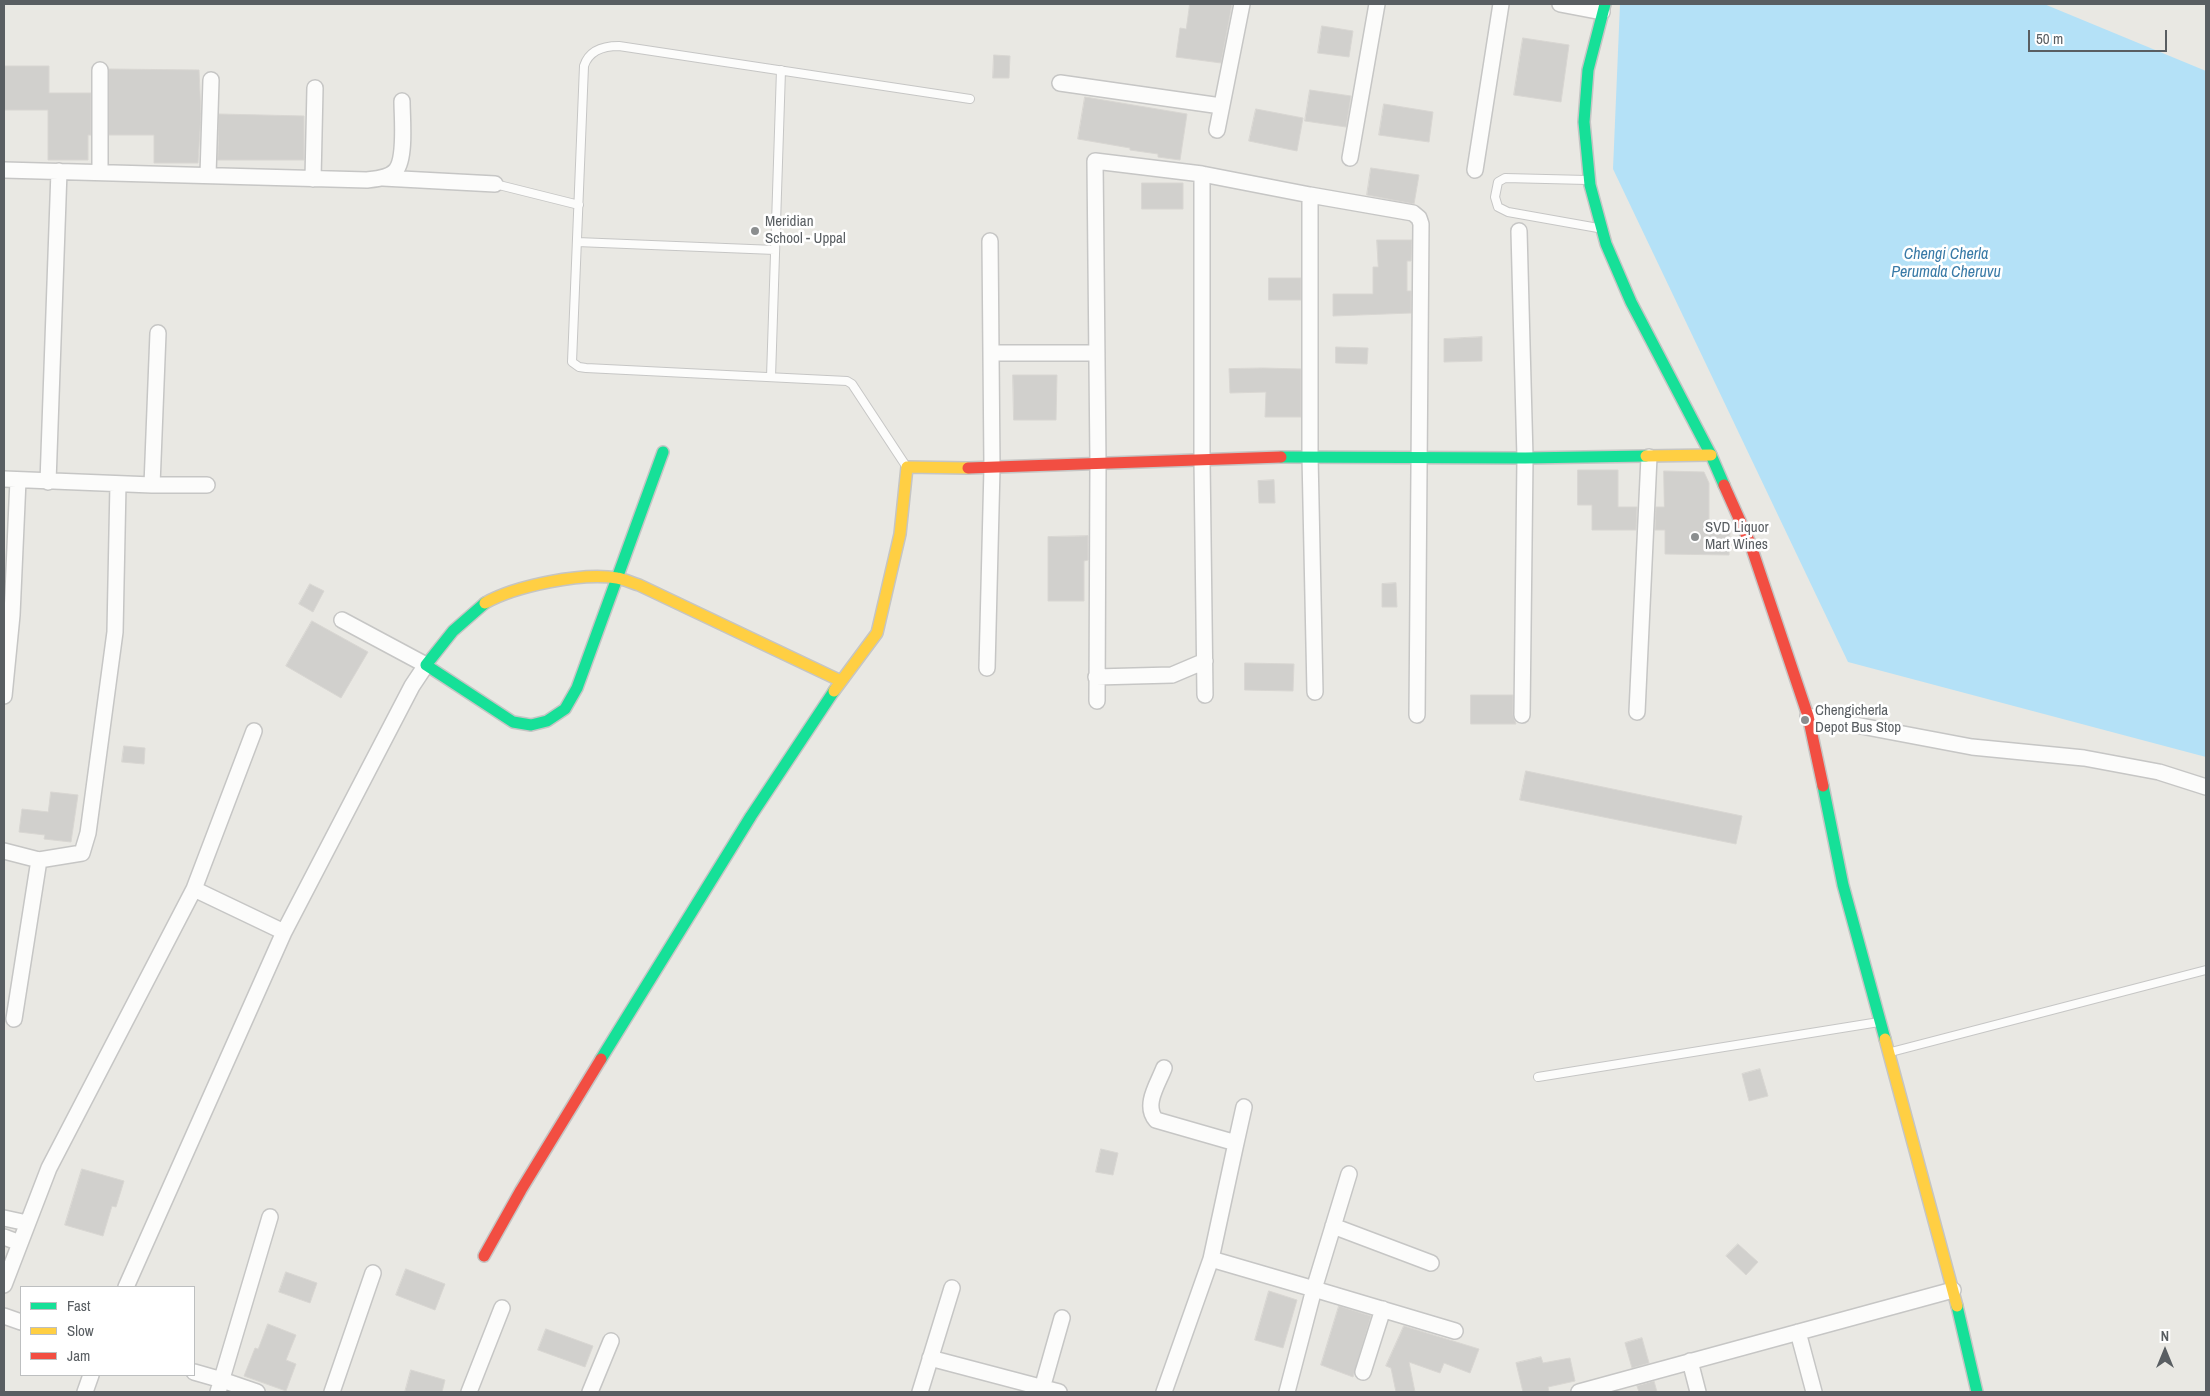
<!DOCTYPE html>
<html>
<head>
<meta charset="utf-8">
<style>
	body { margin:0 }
	#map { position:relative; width:2210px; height:1396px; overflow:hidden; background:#e9e8e3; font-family:"Archivo Narrow",sans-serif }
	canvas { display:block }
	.frame { position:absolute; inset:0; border:5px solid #595e62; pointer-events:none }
	.legend { position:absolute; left:20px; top:1286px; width:175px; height:90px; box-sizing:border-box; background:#fff; border:1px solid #bdbfc0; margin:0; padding:6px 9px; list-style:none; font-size:15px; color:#595e62 }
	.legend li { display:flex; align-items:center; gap:10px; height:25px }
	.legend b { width:25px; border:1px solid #bdbfc0 }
	.north { position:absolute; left:2140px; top:1326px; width:50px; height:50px; -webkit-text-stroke:4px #fff; paint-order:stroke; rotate:0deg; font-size:14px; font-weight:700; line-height:20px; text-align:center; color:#595e62 }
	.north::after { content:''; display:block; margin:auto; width:18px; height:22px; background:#595e62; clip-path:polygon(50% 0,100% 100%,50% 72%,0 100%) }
	.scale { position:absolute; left:2028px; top:30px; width:139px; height:22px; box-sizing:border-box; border:2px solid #595e62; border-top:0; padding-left:6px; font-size:15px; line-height:18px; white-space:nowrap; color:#595e62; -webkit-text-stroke:4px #fff; paint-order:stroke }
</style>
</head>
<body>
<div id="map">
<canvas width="2210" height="1396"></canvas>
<div class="frame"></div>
<ul class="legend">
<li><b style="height:6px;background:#16e098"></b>Fast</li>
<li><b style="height:6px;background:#ffcf43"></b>Slow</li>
<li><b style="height:6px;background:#f24e42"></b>Jam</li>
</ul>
<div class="north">N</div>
<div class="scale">50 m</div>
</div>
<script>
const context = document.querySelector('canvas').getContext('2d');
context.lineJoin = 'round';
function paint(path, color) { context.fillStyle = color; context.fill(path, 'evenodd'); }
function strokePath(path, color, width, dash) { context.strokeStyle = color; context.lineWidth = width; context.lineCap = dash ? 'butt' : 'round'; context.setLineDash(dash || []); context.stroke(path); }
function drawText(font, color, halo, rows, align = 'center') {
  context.font = font + ' "Archivo Narrow",sans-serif'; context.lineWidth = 5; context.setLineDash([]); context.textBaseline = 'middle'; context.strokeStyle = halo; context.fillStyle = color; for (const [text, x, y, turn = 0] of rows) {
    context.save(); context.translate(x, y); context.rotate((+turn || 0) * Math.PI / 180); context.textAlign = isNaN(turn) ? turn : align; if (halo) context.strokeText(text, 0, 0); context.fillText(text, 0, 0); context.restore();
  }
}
paint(new Path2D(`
	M1620,4H2044L2206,71V757L1848,662L1613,169Z`), '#b4e1f7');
const building = new Path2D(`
	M1190,4H1232L1221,63L1176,57L1180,28L1186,29Z
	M1322,26L1353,31L1349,57L1318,53Z
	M1523,38L1569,45L1561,102L1514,95Z
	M994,55L1010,56L1009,78H993Z
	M5,66H49V93H91V135H88V160H48V110H4Z
	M109,69L199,70L201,114L198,163H154V135H109Z
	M1310,90L1351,96L1346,127L1305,121Z
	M1085,97L1187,114L1180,160L1158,157V154L1130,150V148L1078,139Z
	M1384,104L1433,112L1429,142L1379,135Z
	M1256,109L1303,118L1297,151L1249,141Z
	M219,114L304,116V160H218Z
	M1371,168L1419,175L1414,204L1367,195Z
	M1142,183H1183V209H1142Z
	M1377,240H1412L1411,261H1407V291H1411V313L1333,316V294H1373V267H1378Z
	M1269,278H1301V300H1269Z
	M1482,337V361L1444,362V339Z
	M1336,347L1368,348L1367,364L1336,363Z
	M1263,368L1301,369V417H1265L1266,392L1230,393L1229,369Z
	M1013,375H1057L1056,420H1014Z
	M1578,470H1618V507H1637L1636,530H1592V505H1578Z
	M1664,471L1704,472L1709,483V525H1728L1730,530L1729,555L1665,554V530H1655L1656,507H1664Z
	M1274,480L1275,503H1259L1258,481Z
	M1088,536V560L1084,561V601H1048V537Z
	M1396,583L1397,607H1382V584Z
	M310,584L324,591L313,612L299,604Z
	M312,621L368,652L341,698L286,666Z
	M1245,663L1294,664L1293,691L1245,690Z
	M1471,695H1513V715L1516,724H1471Z
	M124,746L145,748L144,764L122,762Z
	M1526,771L1742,816L1736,844L1520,800Z
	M51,792L78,795L71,842L44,839L45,835L19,832L22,809L48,812Z
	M1760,1069L1768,1096L1749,1101L1742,1074Z
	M1101,1149L1118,1153L1113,1175L1096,1172Z
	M82,1169L124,1181L116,1207L112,1206L103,1236L65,1225Z
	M1738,1244L1758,1262L1746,1275L1726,1256Z
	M406,1269L445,1284L435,1310L396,1295Z
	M286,1272L317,1283L310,1303L279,1292Z
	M1269,1291L1297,1300L1283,1348L1255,1340Z
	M1339,1306L1371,1316L1353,1377L1321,1365Z
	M268,1324L296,1335L286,1360L296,1364L286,1391L244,1376L255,1348L258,1349Z
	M1404,1326L1479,1349L1470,1373L1444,1363L1440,1373L1409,1362L1415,1392H1396L1391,1368L1386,1366Z
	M546,1329L593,1346L585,1367L538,1350Z
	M1642,1338L1649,1363L1632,1368L1625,1343Z
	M1541,1357L1543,1363L1570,1358L1575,1381L1548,1387L1549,1392H1523L1516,1363Z
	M411,1370L445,1380L442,1392H405Z
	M1654,1381L1657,1392H1639L1637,1386Z`);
paint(building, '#d1d0cd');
strokePath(building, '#d8d6d2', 1);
const lane = new Path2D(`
	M1587,180L1505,178L1498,182L1495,197L1498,207L1508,212L1598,228
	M495,184L579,205
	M577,242L775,250
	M771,377L781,70
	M906,466L852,384L847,381L586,368L579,367L572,362L584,66C589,50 604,46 619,46L970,99
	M1891,1052L2206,970
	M1538,1077L1879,1022`);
const street = new Path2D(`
	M1560,4L1602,12
	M1060,83L1221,106
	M1217,130L1242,4
	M1350,158L1377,4
	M4,170L367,180C376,179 390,178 396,170C406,158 402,117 402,101
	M1475,170L1501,4
	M100,172V70
	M1202,174V460L1205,695
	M208,175L211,80
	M383,178L495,184
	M313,179L315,88
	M1310,195L1413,213L1419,218L1421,224L1417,715
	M1519,231L1525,458L1522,715
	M991,353H1097
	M4,479L152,485H207
	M48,482L59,171
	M152,485L158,333
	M987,668L992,468L990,241
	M1096,677L1172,675L1205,661
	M4,696L12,615L18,480
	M1097,701L1098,464L1095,161L1202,174L1310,195V456L1315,692
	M1637,712L1649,457
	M1808,716L1972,747L2084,758L2159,772L2206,787
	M4,851L39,860L82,853L88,833L115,632L118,484
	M194,889L284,932
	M14,1019L39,860
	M1236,1143L1244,1107
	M1349,1174L1314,1289L1455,1331
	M4,1218L27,1223
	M1333,1226L1431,1263
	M4,1237L20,1243
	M1211,1259L1314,1289L1287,1392
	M4,1285L49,1168L194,889L254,731
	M126,1287L284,932L412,686L426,665L342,620
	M4,1316L21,1322
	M1798,1332L1814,1392
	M930,1358L1059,1392
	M1690,1361L1698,1392
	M194,1372L222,1380L257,1392
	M1363,1372L1383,1309
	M85,1392L91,1375
	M218,1392L270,1217
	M332,1392L373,1273
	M469,1392L502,1308
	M590,1392L611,1341
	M920,1392L952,1288
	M1041,1392L1062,1318
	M1164,1392L1211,1259L1236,1143L1156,1120C1143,1105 1158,1084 1164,1068
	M1579,1392L1953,1290`);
const fast = new Path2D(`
	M1605,4L1588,70L1584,122L1590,185L1606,244L1631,302L1711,455L1724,485
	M1281,457L1525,458L1646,456
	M485,603L453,631L426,665L513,722L531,725L547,721L565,709L577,688L663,452
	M1823,786L1843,885L1885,1039
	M601,1059L751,816L834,691
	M1957,1306L1977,1392`);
const slow = new Path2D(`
	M1646,456L1711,455
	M485,603C515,586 582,572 617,578C624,579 632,583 639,585L841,681
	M834,691L877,633L900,534L907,467L968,468
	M1885,1039L1957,1306`);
const jam = new Path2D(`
	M968,468L1281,457
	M1724,485L1750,543L1808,716L1823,786
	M484,1256L521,1190L601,1059`);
strokePath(lane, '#c6c6c5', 10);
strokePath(street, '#c6c6c5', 18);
strokePath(fast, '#c5c5c4', 14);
strokePath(slow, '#c5c5c4', 14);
strokePath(jam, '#c5c5c4', 14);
strokePath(lane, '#fcfcfb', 8);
strokePath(street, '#fcfcfb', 15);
strokePath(fast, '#16e098', 11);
strokePath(slow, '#ffcf43', 11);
strokePath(jam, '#f24e42', 11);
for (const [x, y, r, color] of [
	[755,231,5,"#8b8e8f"],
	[1695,537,5,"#8b8e8f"],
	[1805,720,5,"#8b8e8f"]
]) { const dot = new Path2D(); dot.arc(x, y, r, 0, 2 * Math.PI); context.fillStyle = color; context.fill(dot); strokePath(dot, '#fff', 2); }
drawText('15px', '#595e62', '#fff', [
	["Meridian",765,222],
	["School - Uppal",765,239],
	["SVD Liquor",1705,528],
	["Mart Wines",1705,545],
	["Chengicherla",1815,711],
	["Depot Bus Stop",1815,728]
], 'left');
drawText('italic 16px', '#397aa7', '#fff', [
	["Chengi Cherla",1946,255],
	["Perumala Cheruvu",1946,273]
]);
</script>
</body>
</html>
